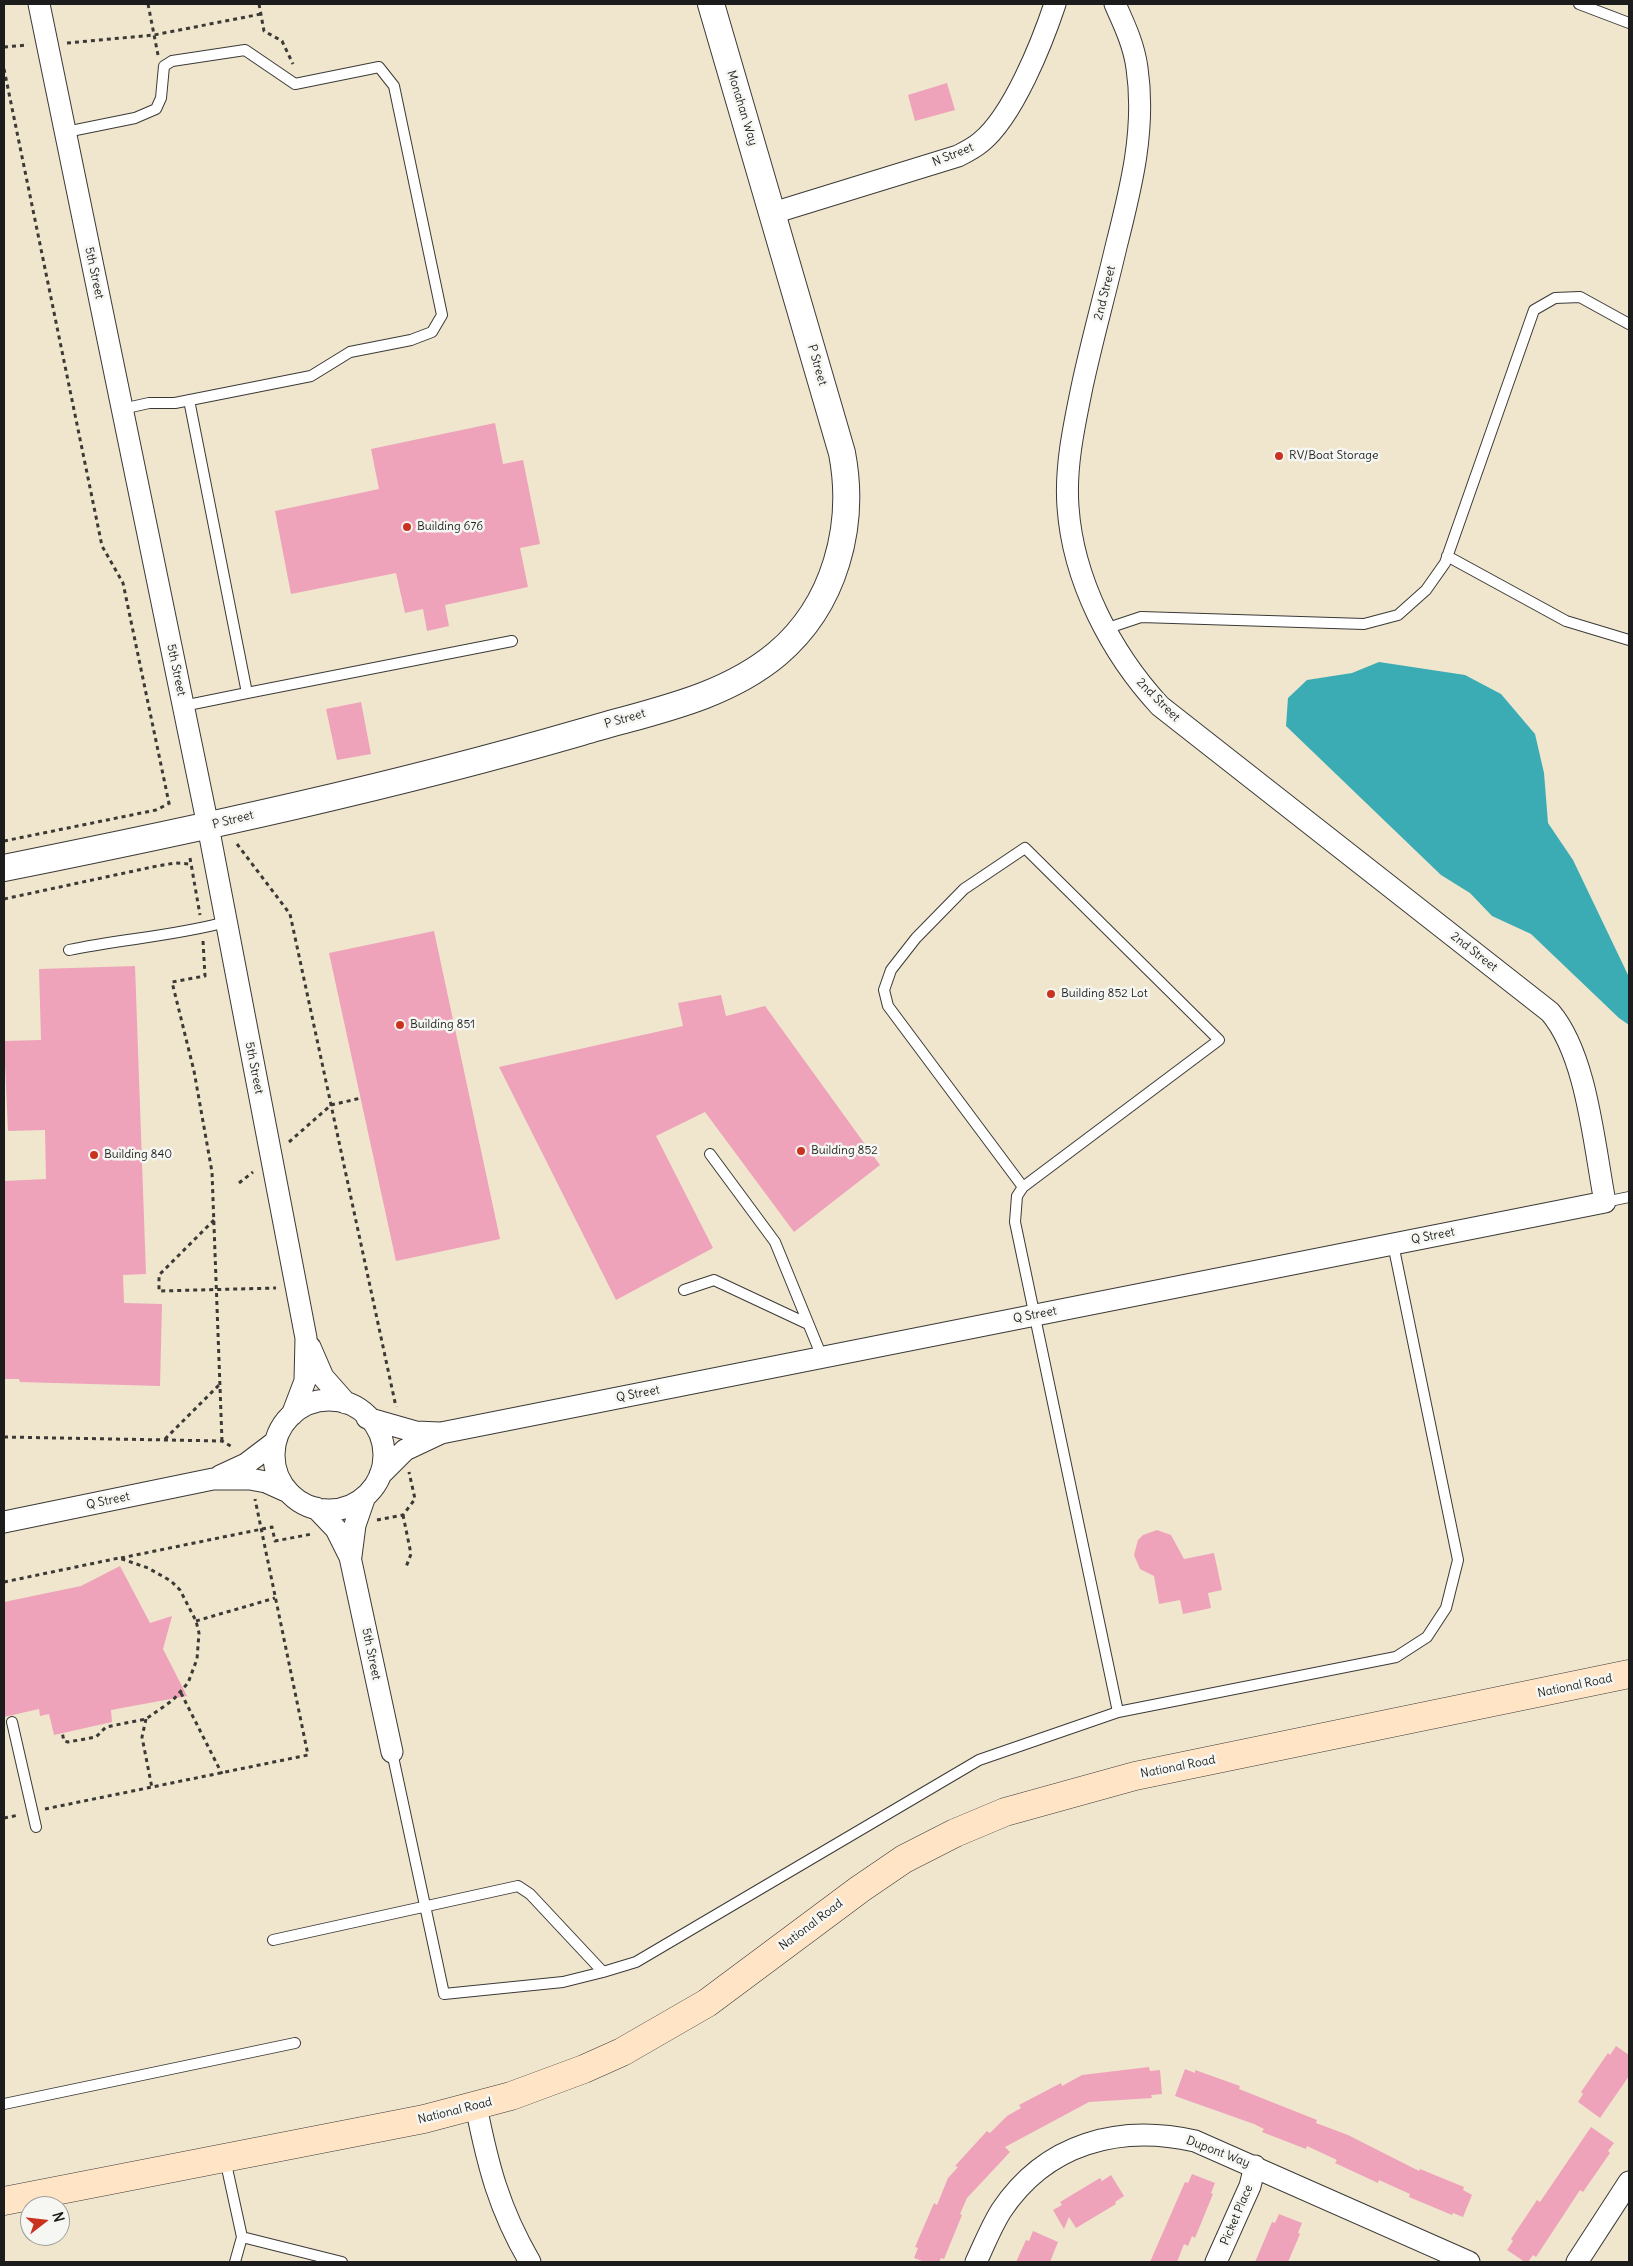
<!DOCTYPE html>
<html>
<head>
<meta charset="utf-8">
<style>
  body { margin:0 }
  #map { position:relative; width:1633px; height:2266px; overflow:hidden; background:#efe6cd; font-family:Delius,sans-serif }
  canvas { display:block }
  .frame { position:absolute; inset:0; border:5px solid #1c1c1c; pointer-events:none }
  .north { position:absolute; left:20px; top:2196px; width:50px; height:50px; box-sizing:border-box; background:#f6f6f2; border:1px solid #9f9f9c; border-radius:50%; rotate:74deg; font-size:14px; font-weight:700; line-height:20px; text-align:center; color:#1c1c1c }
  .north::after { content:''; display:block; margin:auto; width:18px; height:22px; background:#c8321e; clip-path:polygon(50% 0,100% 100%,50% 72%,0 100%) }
</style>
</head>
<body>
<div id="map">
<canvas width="1633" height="2266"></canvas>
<div class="frame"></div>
<div class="north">N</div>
</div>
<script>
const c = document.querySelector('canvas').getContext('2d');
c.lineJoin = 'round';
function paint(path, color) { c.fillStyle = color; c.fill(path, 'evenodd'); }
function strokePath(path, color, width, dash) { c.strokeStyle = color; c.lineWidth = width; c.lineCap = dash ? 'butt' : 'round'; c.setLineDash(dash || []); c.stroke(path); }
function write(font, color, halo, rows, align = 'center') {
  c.font = font + ' Delius,sans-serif'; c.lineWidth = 5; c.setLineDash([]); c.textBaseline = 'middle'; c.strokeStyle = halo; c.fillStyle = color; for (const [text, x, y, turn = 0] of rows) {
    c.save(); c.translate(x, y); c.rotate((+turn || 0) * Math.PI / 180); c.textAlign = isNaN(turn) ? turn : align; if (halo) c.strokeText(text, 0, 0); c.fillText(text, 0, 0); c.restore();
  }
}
paint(new Path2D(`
  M1379 662 1465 675 1501 694 1535 734 1544 773 1548 823 1573 860 1629 977V1025L1619 1018 1531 934 1492 916 1470 893 1441 875 1286 726 1288 698 1307 680 1352 673Z`), '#3bacb4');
paint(new Path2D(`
  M947 83 955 110 915 121 908 95Z
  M495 423 503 464 523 460 540 544 520 548 528 587 445 605 449 626 427 631 423 609 405 613 396 573 291 594 275 511 379 489 371 449Z
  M361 702 371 754 337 760 326 709Z
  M434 931 500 1239 396 1261 329 953Z
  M135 966 146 1274 123 1275 124 1303 162 1304 160 1386 20 1382 19 1379H4V1181L46 1179 45 1130 8 1131 4 1041 41 1040 39 969Z
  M721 995 726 1016 765 1006 880 1165 794 1232 705 1112 656 1136 713 1248 616 1300 499 1067 683 1026 678 1003Z
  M1157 1530 1171 1535 1184 1559 1214 1553 1222 1590 1208 1593 1211 1608 1183 1614 1180 1600 1159 1604 1154 1576 1140 1569 1134 1555 1138 1540 1143 1535Z
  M120 1566 150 1623 172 1616 163 1649 187 1696 111 1710 112 1722 54 1735 49 1714 40 1716 39 1709 4 1717V1602L81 1586Z
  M1616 2046 1629 2055V2076L1600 2118 1578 2102 1583 2094 1581 2092 1608 2053 1610 2055Z
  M1149 2067 1150 2071 1160 2070 1162 2094 1151 2095 1152 2098 1089 2102 1005 2147 1010 2152 967 2198 960 2214 962 2215 944 2259 941 2258 939 2262H925L914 2258 918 2248 915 2247 934 2203 937 2205 948 2178 958 2167 955 2166 987 2131 990 2133 1007 2116 1021 2108 1019 2105 1061 2083 1062 2086 1082 2075Z
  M1185 2069 1195 2073V2070L1240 2086 1239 2089 1317 2120 1316 2123 1348 2135 1419 2171 1420 2169 1464 2187 1463 2190 1472 2195 1463 2217 1453 2213 1452 2215 1409 2197 1410 2194 1379 2180 1378 2183 1335 2163 1337 2160 1307 2146 1306 2149 1262 2132 1264 2129 1254 2124 1175 2096Z
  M1591 2127 1614 2143 1608 2151 1610 2153 1583 2192 1580 2190 1536 2257 1533 2255 1528 2262H1525L1507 2250 1513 2241 1511 2239 1537 2200 1540 2202Z
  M1192 2174 1215 2183 1211 2193 1213 2194 1195 2238 1192 2236 1188 2246 1184 2244 1177 2262H1150L1185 2182 1188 2183Z
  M1111 2175 1124 2196 1115 2202 1116 2204 1076 2228 1069 2217 1064 2229 1053 2210 1062 2205 1060 2202 1100 2178 1102 2181Z
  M1279 2214 1302 2223 1298 2233 1300 2234 1288 2262H1255L1272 2222 1275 2223Z
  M1033 2231 1058 2242 1050 2262H1016L1026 2240 1029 2241Z`), '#eea3bb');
const service = new Path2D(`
  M1579 4 1629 23
  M66 132 135 118 156 109 161 98 164 66 172 61 245 50 295 84 379 67 394 86 442 315 432 332 411 340 350 352 311 376 175 403H149L122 409
  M189 400 247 693 512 641
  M1447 556 1566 621 1629 640
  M1105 629 1141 617 1364 624 1398 615 1426 590 1445 563 1534 310 1555 298 1580 297 1629 324
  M183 706 247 693
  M69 950C121 939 175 936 226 922
  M710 1154 775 1242 822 1357
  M1605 1202 1629 1197
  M684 1290 714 1280 808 1324
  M1118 1712 1396 1657 1427 1637 1446 1608 1458 1560 1393 1244
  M12 1722 36 1827
  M392 1752 444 1994 563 1982 603 1972
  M273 1940 518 1886 530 1894 603 1972 636 1962 979 1760 1118 1712 1015 1222 1017 1196 1023 1187 1219 1040 1025 848 964 889 916 938 891 970 884 990 888 1006 1023 1187
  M4 2104 295 2043
  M225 2159 242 2237 235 2262
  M242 2237 342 2262`);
const minor = new Path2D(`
  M39 4 208 826 306 1338 305 1381 292 1415
  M773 213 958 156C966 152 974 148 981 142 1013 116 1042 43 1055 4
  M310 1347 323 1377 346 1403
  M274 1455a55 55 0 1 1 110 0a55 55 0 1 1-110 0Z
  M367 1418 416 1432 439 1433
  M380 1475 405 1450 441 1433 1605 1202C1594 1145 1587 1055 1550 1012L1160 706C1111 653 1073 580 1068 507 1065 467 1074 426 1082 387 1092 340 1105 294 1116 247 1131 188 1146 129 1137 68 1134 45 1124 24 1115 4
  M220 1476 246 1464 275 1442
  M316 1508 336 1529 350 1557 392 1752
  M4 1522 213 1479H250L266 1482 286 1491
  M351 1556 355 1525 364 1499
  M476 2106C488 2166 499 2209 530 2262
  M976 2262C984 2245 991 2227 1001 2211 1046 2143 1119 2124 1195 2141L1469 2262
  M1216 2262 1250 2186 1255 2166
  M1577 2262 1629 2182`);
const tertiary = new Path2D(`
  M4 868C198 829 392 787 582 732 648 712 722 700 777 654 835 605 856 526 842 453L711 4`);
const secondary = new Path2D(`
  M4 2201 424 2119 511 2096 584 2069 622 2052 707 2003 860 1889 904 1859 955 1833 1005 1812 1135 1776 1629 1674`);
strokePath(service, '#3c3a37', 12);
strokePath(minor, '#3c3a37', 23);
strokePath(tertiary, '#3c3a37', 28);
strokePath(secondary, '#3c3a37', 29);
strokePath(new Path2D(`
  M148 4 158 55
  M259 4 264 31 282 41 293 64
  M67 43 154 35 261 14
  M4 47 28 45
  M4 69 102 546 123 583 170 808
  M4 841 156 810 168 804
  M237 844 290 914 396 1407
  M190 858 200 915
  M4 899 157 866 175 863 190 864
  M203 941 205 976 172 982 194 1071 212 1172 222 1441
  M289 1142 331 1105 361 1098
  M239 1183 253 1172
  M214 1220 159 1275V1291L276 1288
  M4 1437 222 1441 234 1448
  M165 1439 219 1385
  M403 1515 411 1554 406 1567
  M377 1520 403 1515 415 1499 409 1472
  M121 1558 272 1527 275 1541 312 1534
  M4 1582 119 1558 148 1568 171 1581 180 1590 196 1621 199 1633 197 1659 188 1683 173 1700 146 1719 106 1727 96 1737 68 1742 64 1741 62 1732
  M196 1621 275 1598
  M181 1693 222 1774
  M146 1719 142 1737 152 1788
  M45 1809 308 1755 255 1499
  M4 1818 19 1815`), '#3c3a37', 3, [4, 4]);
strokePath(service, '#fff', 10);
strokePath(minor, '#fff', 21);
strokePath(tertiary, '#fff', 26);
strokePath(secondary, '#ffe4c6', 28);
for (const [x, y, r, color] of [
  [1279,456,5,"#c8321e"],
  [407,527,5,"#c8321e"],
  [1051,994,5,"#c8321e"],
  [400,1025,5,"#c8321e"],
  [801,1151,5,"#c8321e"],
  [94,1155,5,"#c8321e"]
]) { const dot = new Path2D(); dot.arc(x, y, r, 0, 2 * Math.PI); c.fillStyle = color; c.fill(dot); strokePath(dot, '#f6f6f2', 2); }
write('12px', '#1c1c1c', '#f6f6f2', [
  ["Monahan Way",742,108,73],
  ["N Street",953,155,-22],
  ["5th Street",94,273,78],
  ["2nd Street",1105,293,-76],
  ["P Street",817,365,74],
  ["5th Street",176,670,78],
  ["2nd Street",1158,700,45],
  ["P Street",625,719,-16],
  ["P Street",233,820,-14],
  ["2nd Street",1474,952,38],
  ["5th Street",254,1068,79],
  ["Q Street",1433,1236,-11],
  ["Q Street",1035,1315,-11],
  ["Q Street",638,1394,-11],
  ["Q Street",108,1501,-12],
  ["5th Street",371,1654,78],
  ["National Road",1575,1686,-12],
  ["National Road",1178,1767,-11],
  ["National Road",811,1925,-37],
  ["National Road",455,2111,-14],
  ["Dupont Way",1218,2152,21],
  ["Picket Place",1237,2215,-67]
]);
write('12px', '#1c1c1c', '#f6f6f2', [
  ["RV/Boat Storage",1289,456],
  ["Building 676",417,527],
  ["Building 852 Lot",1061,994],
  ["Building 851",410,1025],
  ["Building 852",811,1151],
  ["Building 840",104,1155]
], 'left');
</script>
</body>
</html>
